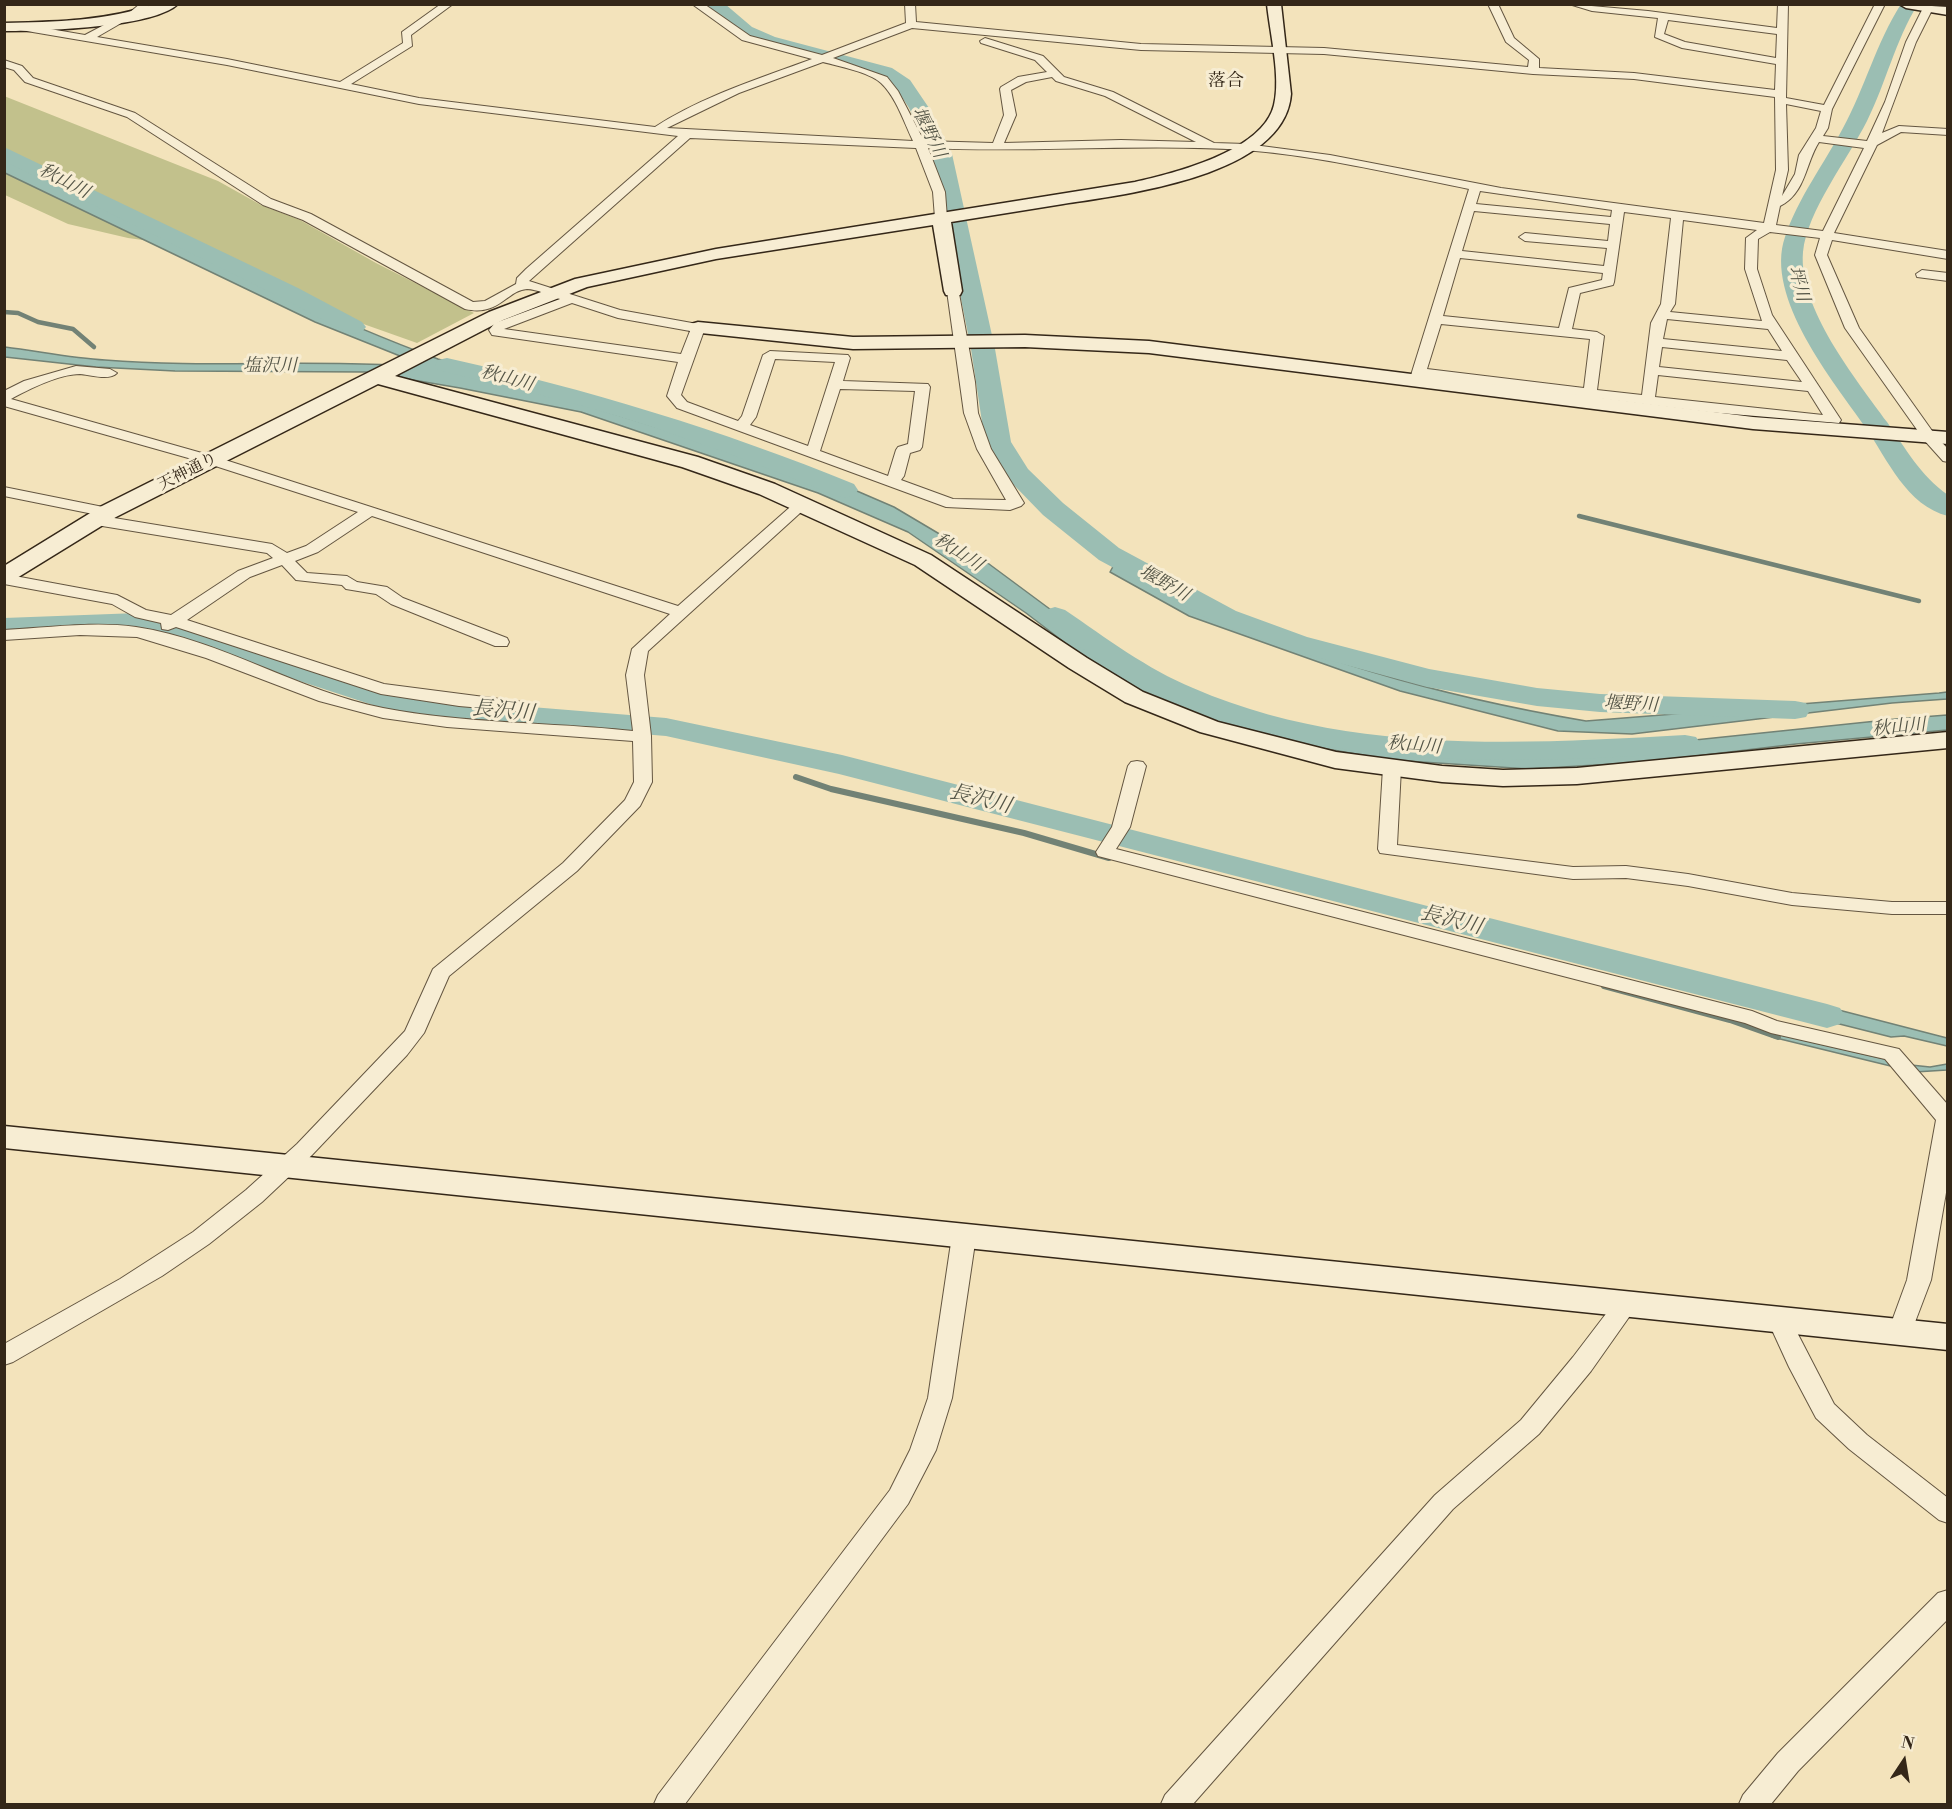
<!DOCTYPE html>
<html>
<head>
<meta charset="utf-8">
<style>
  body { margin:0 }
  #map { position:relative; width:1952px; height:1809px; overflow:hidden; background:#f3e3bb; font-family:"Libre Bodoni",serif }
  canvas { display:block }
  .frame { position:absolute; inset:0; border:6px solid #342718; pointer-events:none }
  .north { position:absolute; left:1874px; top:1731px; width:60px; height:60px; -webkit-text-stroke:4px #f7edd3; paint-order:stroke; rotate:12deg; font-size:16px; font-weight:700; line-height:24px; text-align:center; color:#342718 }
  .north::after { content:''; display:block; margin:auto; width:21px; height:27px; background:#342718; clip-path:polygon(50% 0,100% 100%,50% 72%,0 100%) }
</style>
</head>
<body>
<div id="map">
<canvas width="1952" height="1809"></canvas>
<div class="frame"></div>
<div class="north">N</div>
</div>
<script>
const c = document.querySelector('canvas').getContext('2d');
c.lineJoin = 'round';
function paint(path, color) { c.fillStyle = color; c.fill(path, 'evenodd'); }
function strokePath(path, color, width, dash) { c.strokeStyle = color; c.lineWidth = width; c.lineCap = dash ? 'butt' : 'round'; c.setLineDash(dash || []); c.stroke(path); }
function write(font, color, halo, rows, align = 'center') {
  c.font = font + ' "Libre Bodoni","Noto Serif JP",serif'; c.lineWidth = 6; c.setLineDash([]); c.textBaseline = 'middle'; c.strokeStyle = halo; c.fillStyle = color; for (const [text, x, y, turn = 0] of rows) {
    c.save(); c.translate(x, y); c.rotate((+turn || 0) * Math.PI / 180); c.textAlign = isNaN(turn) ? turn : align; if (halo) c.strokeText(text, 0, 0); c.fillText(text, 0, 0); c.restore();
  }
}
paint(new Path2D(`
  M4 96 218 181 261 205 300 220 376 263 474 313 417 343 338 315 209 249 128 238 68 224 5 195Z`), '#c2c18c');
const water = new Path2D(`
  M4 158C147 227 289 304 438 359L843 485 894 507 985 561 1147 681 1223 716 1297 734 1392 750 1541 756 1896 719 1947 715V730L1796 744 1646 762 1529 769 1391 760 1292 743 1218 726 1141 691 1094 665 1026 613 908 532 818 493 581 412 460 388 366 372 175 371 96 367 5 357V347C38 351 71 358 105 360 199 368 294 360 389 365L400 356 315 322 5 173Z
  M1116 561C1139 575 1163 589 1187 601 1312 661 1450 698 1586 721L1939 693 1947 692V699L1892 703 1632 734 1558 731 1400 691 1189 616 1110 572Z
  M1782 1002 1823 1010 1831 1008 1947 1038V1046L1904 1036 1891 1037 1780 1009Z
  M1773 1033 1911 1065 1930 1067 1947 1064V1070L1915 1072 1772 1037Z`);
paint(water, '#9bbeb3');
strokePath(water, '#728275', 1.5);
strokePath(new Path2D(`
  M4 312 18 313 38 322 73 329 94 347
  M1579 516 1919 601`), '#728275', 4.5);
strokePath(new Path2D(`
  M796 777 831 789 1024 833 1109 858
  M1604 986 1730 1020 1778 1037`), '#728275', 6);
paint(new Path2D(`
  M706 4H725L752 27 775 37 892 68 910 80 929 108 952 154 995 349 1011 442 1028 469 1063 503 1119 548 1236 611 1307 637 1429 669 1537 688 1600 694 1795 701 1806 703 1810 710 1806 717 1795 719 1600 712 1537 706 1427 687 1287 649 1216 623 1099 560 1043 515 1009 480 985 442 971 349 932 154 909 108 896 88 878 76 763 45 740 35Z
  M1901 4H1918C1895 41 1886 83 1867 121 1848 159 1807 211 1803 252 1798 308 1856 379 1887 422 1906 449 1920 475 1948 495V516C1907 506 1887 459 1866 428 1833 381 1764 297 1785 237 1798 198 1824 164 1843 128 1865 88 1876 43 1901 4Z
  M4 147 298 288 362 322 366 327 362 332 354 334 346 332 282 298 4 161Z
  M447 358C587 389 722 430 854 484L858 490 854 496 845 498 836 496C755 462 673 432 590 408 540 394 489 383 438 370L435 365 438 360Z
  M1055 607 1065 610C1106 638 1147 669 1193 688 1347 755 1521 744 1685 735L1696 737 1701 744 1696 751 1685 753C1512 764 1334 771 1171 702 1126 682 1085 650 1045 622L1040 616 1045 610Z
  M138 613 190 626 392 692 458 701 666 718 842 755 1439 909 1462 911 1827 1004 1840 1008 1845 1016 1840 1024 1827 1028 839 774 666 736 458 719 388 710 171 639 138 631 4 636V618Z`), '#9bbeb3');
const street = new Path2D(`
  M140 4H152L133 20H125V16Z
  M441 4H453L411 35 412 46 351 84 419 98 655 127C703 96 758 79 812 59L742 40 692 4H704L750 36 822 55 906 23 905 4H915L916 22 1141 44 1324 48 1528 67 1529 60 1506 42 1488 4H1498L1514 38 1539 59V68L1634 73 1775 90 1776 64 1682 48 1655 37 1658 18 1592 11 1569 4 1648 11 1777 28 1778 4H1788L1786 98 1824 105 1875 4H1885L1832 109 1828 128 1823 136 1867 141 1885 102 1906 42 1924 6H1932L1933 8 1916 42 1882 133 1899 126 1948 129V135L1901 132 1877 145 1834 233 1948 251V259L1832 240 1827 255 1859 328 1935 435 1948 449V462L1943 461 1925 441 1845 328 1815 255 1820 238 1770 232 1758 239 1757 269 1772 315 1841 420 1839 423 1708 412 1596 398 1594 404H1584L1583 397 1425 377 1422 383 1417 384 1410 380 1412 372 1469 189C1395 174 1320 156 1245 150 1139 143 1033 153 928 148L945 192 947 218 941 222 935 218 933 192 916 148 690 138 529 281 620 310 703 325 705 328 681 395 687 402 738 421 742 416 763 355 770 351 848 355 850 358 843 381 928 384 930 387 922 447 920 450 910 453 904 476 901 480 953 499 1006 500 977 449 964 413 947 291 948 288H958L975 382 978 413 991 449 1024 503 1021 506 1010 510 946 507 677 408 667 396 678 362 492 335 489 330 495 323 560 299C550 296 537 289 527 289 507 290 499 317 465 309L303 220 263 205 127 117 25 82 14 70 4 67V60L22 66 33 78 135 113 271 199 311 214 473 302 485 301 516 284 517 278 526 269 678 136 419 104 227 65 15 29 10 26 15 23 85 35 119 17 123 18V22L97 37 227 59 340 82 403 43 402 32ZM1668 20 1777 34 1776 58 1685 42 1664 34ZM912 28 1141 50 1324 54 1533 74 1634 79 1775 97 1776 170 1764 223 1501 188 1330 155 1246 144 1214 143 1113 92 1064 77 1043 56 985 38 980 41 981 43 1035 60 1047 72 1018 77 1001 87 1000 89 1004 115 993 143 924 141 898 91 887 77 833 58ZM823 62C838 66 869 72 881 83 896 97 904 122 913 141L667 128 739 93ZM1052 77 1056 81 1105 96 1196 142 1121 140 1004 143 1016 115 1011 90 1026 82ZM1786 104 1821 111 1816 128 1799 155 1795 174 1782 196 1788 170ZM1819 142 1864 148 1823 231 1776 225 1780 206C1806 193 1805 164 1819 142ZM1480 191 1612 210 1611 217 1476 204ZM1474 211 1610 224 1608 241 1525 233 1519 237 1525 241 1607 248 1604 266 1462 251ZM1624 212 1671 218 1661 304 1651 323 1642 395 1597 390 1604 336 1597 332 1572 329 1580 293 1613 285 1614 282ZM1683 220 1757 230 1746 238 1745 269 1762 321 1670 312 1675 304ZM1460 258 1603 273 1602 280 1569 288 1559 328 1443 316ZM572 303 618 318 690 331 681 354 504 329ZM1667 319 1768 329 1782 351 1663 339ZM1441 324 1590 339 1584 388 1427 369ZM1662 347 1787 360 1802 382 1659 367ZM775 359 835 362 808 446 750 425 756 417ZM1658 375 1808 391 1823 415 1655 397ZM840 389 915 391 908 444 898 447 896 450 888 476 820 451Z
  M1922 270 1948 273V281L1917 277 1916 274Z
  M76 366 110 369 117 373C109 381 91 375 80 374 60 374 29 389 11 399L216 457 678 606 797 501 802 499 810 504 648 651 644 675 651 736 652 782 640 806 577 871 449 976 424 1033 407 1055 312 1155 262 1202 209 1244 162 1276 13 1362 4 1365V1344L120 1279 193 1232 246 1190 297 1144 405 1031 433 969 563 863 625 800 634 782 633 741 447 727 383 718 319 701 206 658 137 637 80 635 4 640V630C48 628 93 621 136 627 222 640 298 691 383 708 465 724 550 722 633 731L626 675 632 649 670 614 372 516 318 552 295 561 307 573 347 576 357 582 387 587 403 598 507 638 509 642 507 646H495L391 604 376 594 346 589 342 585 296 580 282 565 250 577 187 620 384 684 523 702 526 706 523 710 517 711 459 706 381 694 176 627 168 630 162 629 161 623 135 617 112 604 4 584V574L117 595 146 610 171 615 238 571 273 558 267 553 96 525 88 520 91 517 96 515 272 544 287 553 306 546 358 512 206 463 4 406V391L24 381Z
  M4 487 113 509 116 512 108 517 4 496Z
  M1137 761 1143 762 1146 766 1130 827 1116 849 1752 1011 1777 1021 1899 1049 1948 1105V1181L1931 1280 1909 1338 1900 1341 1891 1338 1888 1332 1907 1280 1936 1120 1885 1059 1771 1033 1745 1023 1098 856 1096 852 1112 827 1128 766 1131 762Z
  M1392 763 1398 764 1401 768 1397 845 1573 867 1626 866 1688 874 1792 893 1892 902H1948V914H1892L1792 905 1688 886 1626 878 1573 879 1380 853 1378 849 1383 768 1386 764Z
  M964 1228 972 1230 976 1236 952 1398 936 1450 908 1504 685 1804H654L658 1795 890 1490 910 1450 928 1398 952 1236 956 1230Z
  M1626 1295 1634 1298 1638 1304 1634 1310 1591 1371 1539 1434 1453 1509 1193 1804H1161L1165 1795 1435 1495 1521 1420 1573 1357 1618 1298Z
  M1779 1310 1787 1313 1834 1404 1867 1435 1948 1498V1523L1939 1520 1849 1449 1816 1418 1789 1367 1767 1319 1771 1313Z
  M1948 1590V1619L1798 1771 1771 1804H1739L1743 1795 1778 1753 1938 1593Z`);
const secondary = new Path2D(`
  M155 4H178C153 28 40 31 4 31V23C55 22 107 21 155 4Z
  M1267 4H1281L1291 94C1285 176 1126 194 1063 204 1026 210 988 216 951 222L962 291 960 295H946L944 291 933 225 716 259 587 287 503 320 395 376 698 457 775 484 931 555 1087 658 1143 692 1218 722 1336 752 1442 766 1503 770 1577 768 1948 732V748L1577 784 1503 786 1442 782 1335 768 1200 732 1125 702 1069 668 915 565 759 494 682 467 378 384 116 517 12 581 4 583V566L100 507 489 312 575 279 716 249 1135 182C1175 173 1263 151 1274 105 1281 77 1270 34 1267 4Z
  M1899 4 1948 7V15L1906 8Z
  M698 322 853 337 1025 335 1149 341 1753 417 1948 432V444L1753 429 1149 353 1025 347 853 349 691 332 688 328 691 324Z
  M4 1126 1948 1324V1350L4 1148Z`);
strokePath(street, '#645641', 2);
strokePath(secondary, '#342718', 3);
paint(street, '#f7edd3');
paint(secondary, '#f7edd3');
write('16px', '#342718', '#f7edd3', [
  ["天神通り",188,472,-27]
]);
write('18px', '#342718', '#f7edd3', [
  ["落合",1226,82]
]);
write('italic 18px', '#535446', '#f7edd3', [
  ["堰野川",928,133,64],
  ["秋山川",64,182,27],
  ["坪川",1798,284,75],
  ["塩沢川",270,367],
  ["秋山川",507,379,15],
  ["秋山川",958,553,33],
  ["堰野川",1164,584,29],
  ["堰野川",1631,705,3],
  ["秋山川",1899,728,-5],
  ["秋山川",1414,746,5]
]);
write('italic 21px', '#535446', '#f7edd3', [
  ["長沢川",503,712,5],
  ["長沢川",980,800,14],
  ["長沢川",1451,921,14]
]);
</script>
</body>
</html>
